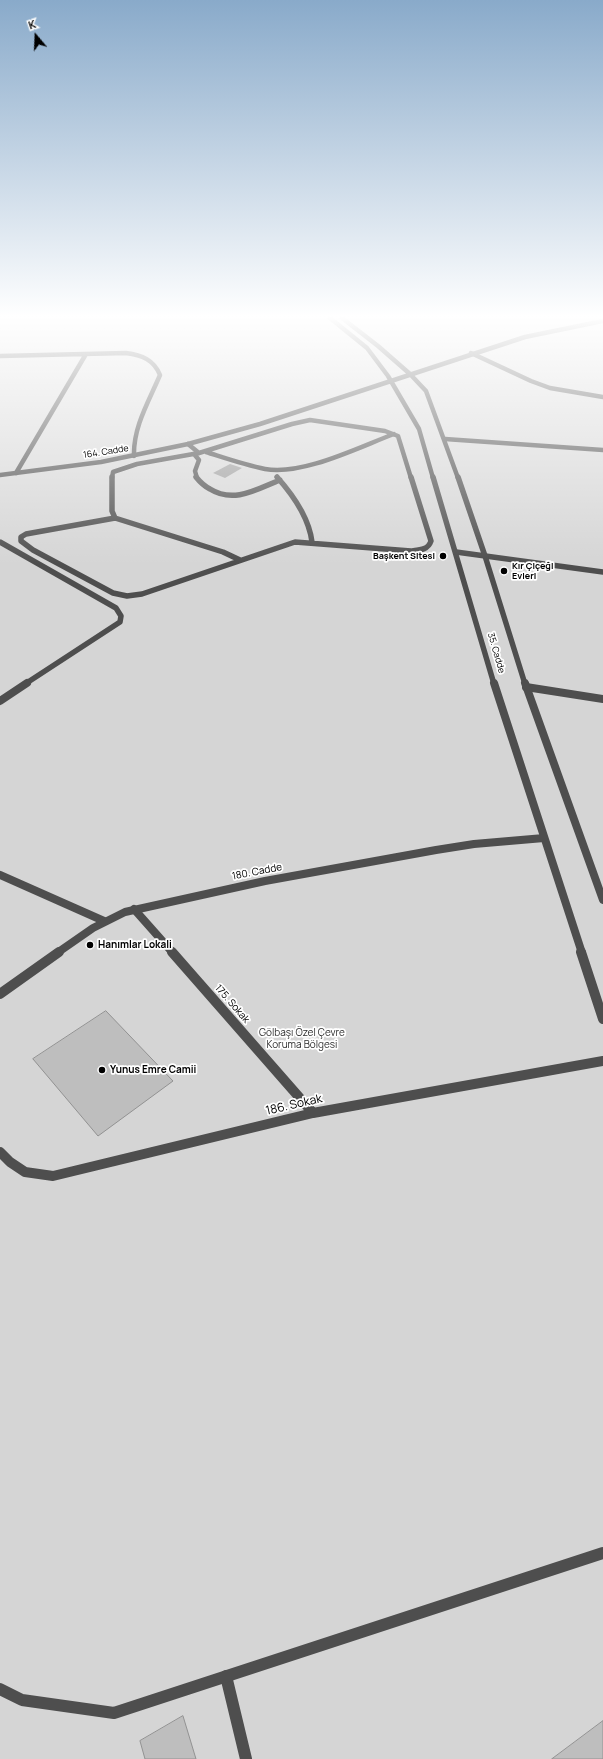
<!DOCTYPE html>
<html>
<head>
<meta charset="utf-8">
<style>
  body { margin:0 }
  #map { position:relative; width:603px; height:1759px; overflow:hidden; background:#fff; font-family:Manrope,sans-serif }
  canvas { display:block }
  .north { position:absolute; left:16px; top:16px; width:40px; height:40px; -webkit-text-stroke:3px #fff; paint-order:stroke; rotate:341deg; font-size:11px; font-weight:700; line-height:16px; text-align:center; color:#000 }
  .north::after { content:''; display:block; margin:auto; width:14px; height:18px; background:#000; clip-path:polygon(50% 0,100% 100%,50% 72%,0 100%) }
</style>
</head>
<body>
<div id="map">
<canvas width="603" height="1759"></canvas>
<div class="north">K</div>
</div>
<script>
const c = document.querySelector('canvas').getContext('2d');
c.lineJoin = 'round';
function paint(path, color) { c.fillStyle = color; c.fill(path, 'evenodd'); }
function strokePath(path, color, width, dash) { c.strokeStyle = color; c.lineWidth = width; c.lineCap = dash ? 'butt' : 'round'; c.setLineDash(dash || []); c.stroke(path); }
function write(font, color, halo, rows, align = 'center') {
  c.font = font + ' Manrope,sans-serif'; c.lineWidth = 3.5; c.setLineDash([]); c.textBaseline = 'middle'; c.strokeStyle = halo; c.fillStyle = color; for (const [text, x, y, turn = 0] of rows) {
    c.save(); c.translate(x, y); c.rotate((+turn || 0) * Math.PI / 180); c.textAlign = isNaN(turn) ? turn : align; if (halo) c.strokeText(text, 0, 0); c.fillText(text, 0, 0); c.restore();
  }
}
paint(new Path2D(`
  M0 318H603V1759H0Z`), '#d5d5d5');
paint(new Path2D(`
  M230 464 242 468 225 478 213 473Z`), '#9c9c9c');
const building = new Path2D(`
  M106 1011 173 1081 98 1136 33 1059Z
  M183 1716 196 1759H145L140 1741Z
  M603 1721V1759H552Z`);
paint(building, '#bebebe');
strokePath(building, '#929292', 1);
strokePath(new Path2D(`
  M188 444 199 453
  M206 452C225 458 245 465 265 469 302 476 359 447 394 434
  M194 454 199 460 195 471 197 478
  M112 478 113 472 137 464 199 453 292 424 310 420 385 431 398 436 411 478`), '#4e4e4e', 4.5);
strokePath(new Path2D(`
  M112 477V511L115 518
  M196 477C200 482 204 486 210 489 234 504 257 489 280 480
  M277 477C293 495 309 517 312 542
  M115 518 223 552 240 560
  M115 518 26 534 21 537V541L33 550 113 593 127 596 142 594 295 542 411 551C420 550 428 550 431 541L411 477`), '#4e4e4e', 5.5);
strokePath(new Path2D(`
  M226 1676 246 1759`), '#4e4e4e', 12);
strokePath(new Path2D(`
  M471 353 531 381 550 388 603 397
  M0 356 126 353C142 355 154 360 160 375 149 401 133 427 134 456
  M445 439 603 450
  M16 473 86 354`), '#4e4e4e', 4.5);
strokePath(new Path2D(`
  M0 542 116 608 121 616 120 622 25 684
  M456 552 603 572`), '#4e4e4e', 5.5);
strokePath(new Path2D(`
  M526 687 603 699
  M0 701 27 683
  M0 875 104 921
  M134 909 173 953`), '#4e4e4e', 8);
strokePath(new Path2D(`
  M172 952 313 1113
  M0 1152 10 1162 25 1172 53 1176 313 1113 603 1061`), '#4e4e4e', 10);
strokePath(new Path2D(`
  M0 1689 22 1700 114 1713 603 1553`), '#4e4e4e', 12);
strokePath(new Path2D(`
  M330 318 367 348 388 376 419 429 433 478
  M342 318 378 346 410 374 426 391 458 478
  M0 475 101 462 188 444 260 424 525 337 603 321`), '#4e4e4e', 4.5);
strokePath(new Path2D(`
  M433 477 494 684
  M458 477 485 556 525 684`), '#4e4e4e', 5.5);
strokePath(new Path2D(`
  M494 683 582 953
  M525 683 603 900
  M57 953 93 928 125 912 265 881 436 850 474 844 544 838`), '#4e4e4e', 8);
strokePath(new Path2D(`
  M581 952 603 1019
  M0 994 59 952`), '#4e4e4e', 10);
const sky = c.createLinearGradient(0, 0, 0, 565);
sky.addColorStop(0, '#89aaca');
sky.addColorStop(0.56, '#fff');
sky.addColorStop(1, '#ffffff00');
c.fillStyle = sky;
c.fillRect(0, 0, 603, 565);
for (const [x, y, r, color] of [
  [443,556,4,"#000"],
  [504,571,4,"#000"],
  [90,945,4,"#000"],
  [102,1070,4,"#000"]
]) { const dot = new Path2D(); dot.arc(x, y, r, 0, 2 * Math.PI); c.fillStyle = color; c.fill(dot); strokePath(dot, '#fff', 1.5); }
write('9px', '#000', '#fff', [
  ["164. Cadde",106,452,-9],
  ["35. Cadde",496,653,74]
]);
write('bold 9px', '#000', '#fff', [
  ["Başkent Sitesi",435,556],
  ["Kır Çiçeği",512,566,"left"],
  ["Evleri",512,576,"left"]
], 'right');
write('10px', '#000', '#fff', [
  ["180. Cadde",257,872,-11],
  ["175. Sokak",232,1004,49]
]);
write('bold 10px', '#000', '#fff', [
  ["Hanımlar Lokali",98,945],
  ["Yunus Emre Camii",110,1070]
], 'left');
write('10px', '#2c2c2c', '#fff', [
  ["Gölbaşı Özel Çevre",302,1033],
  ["Koruma Bölgesi",302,1045]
]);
write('12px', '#000', '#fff', [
  ["186. Sokak",294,1105,-13]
]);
</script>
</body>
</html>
